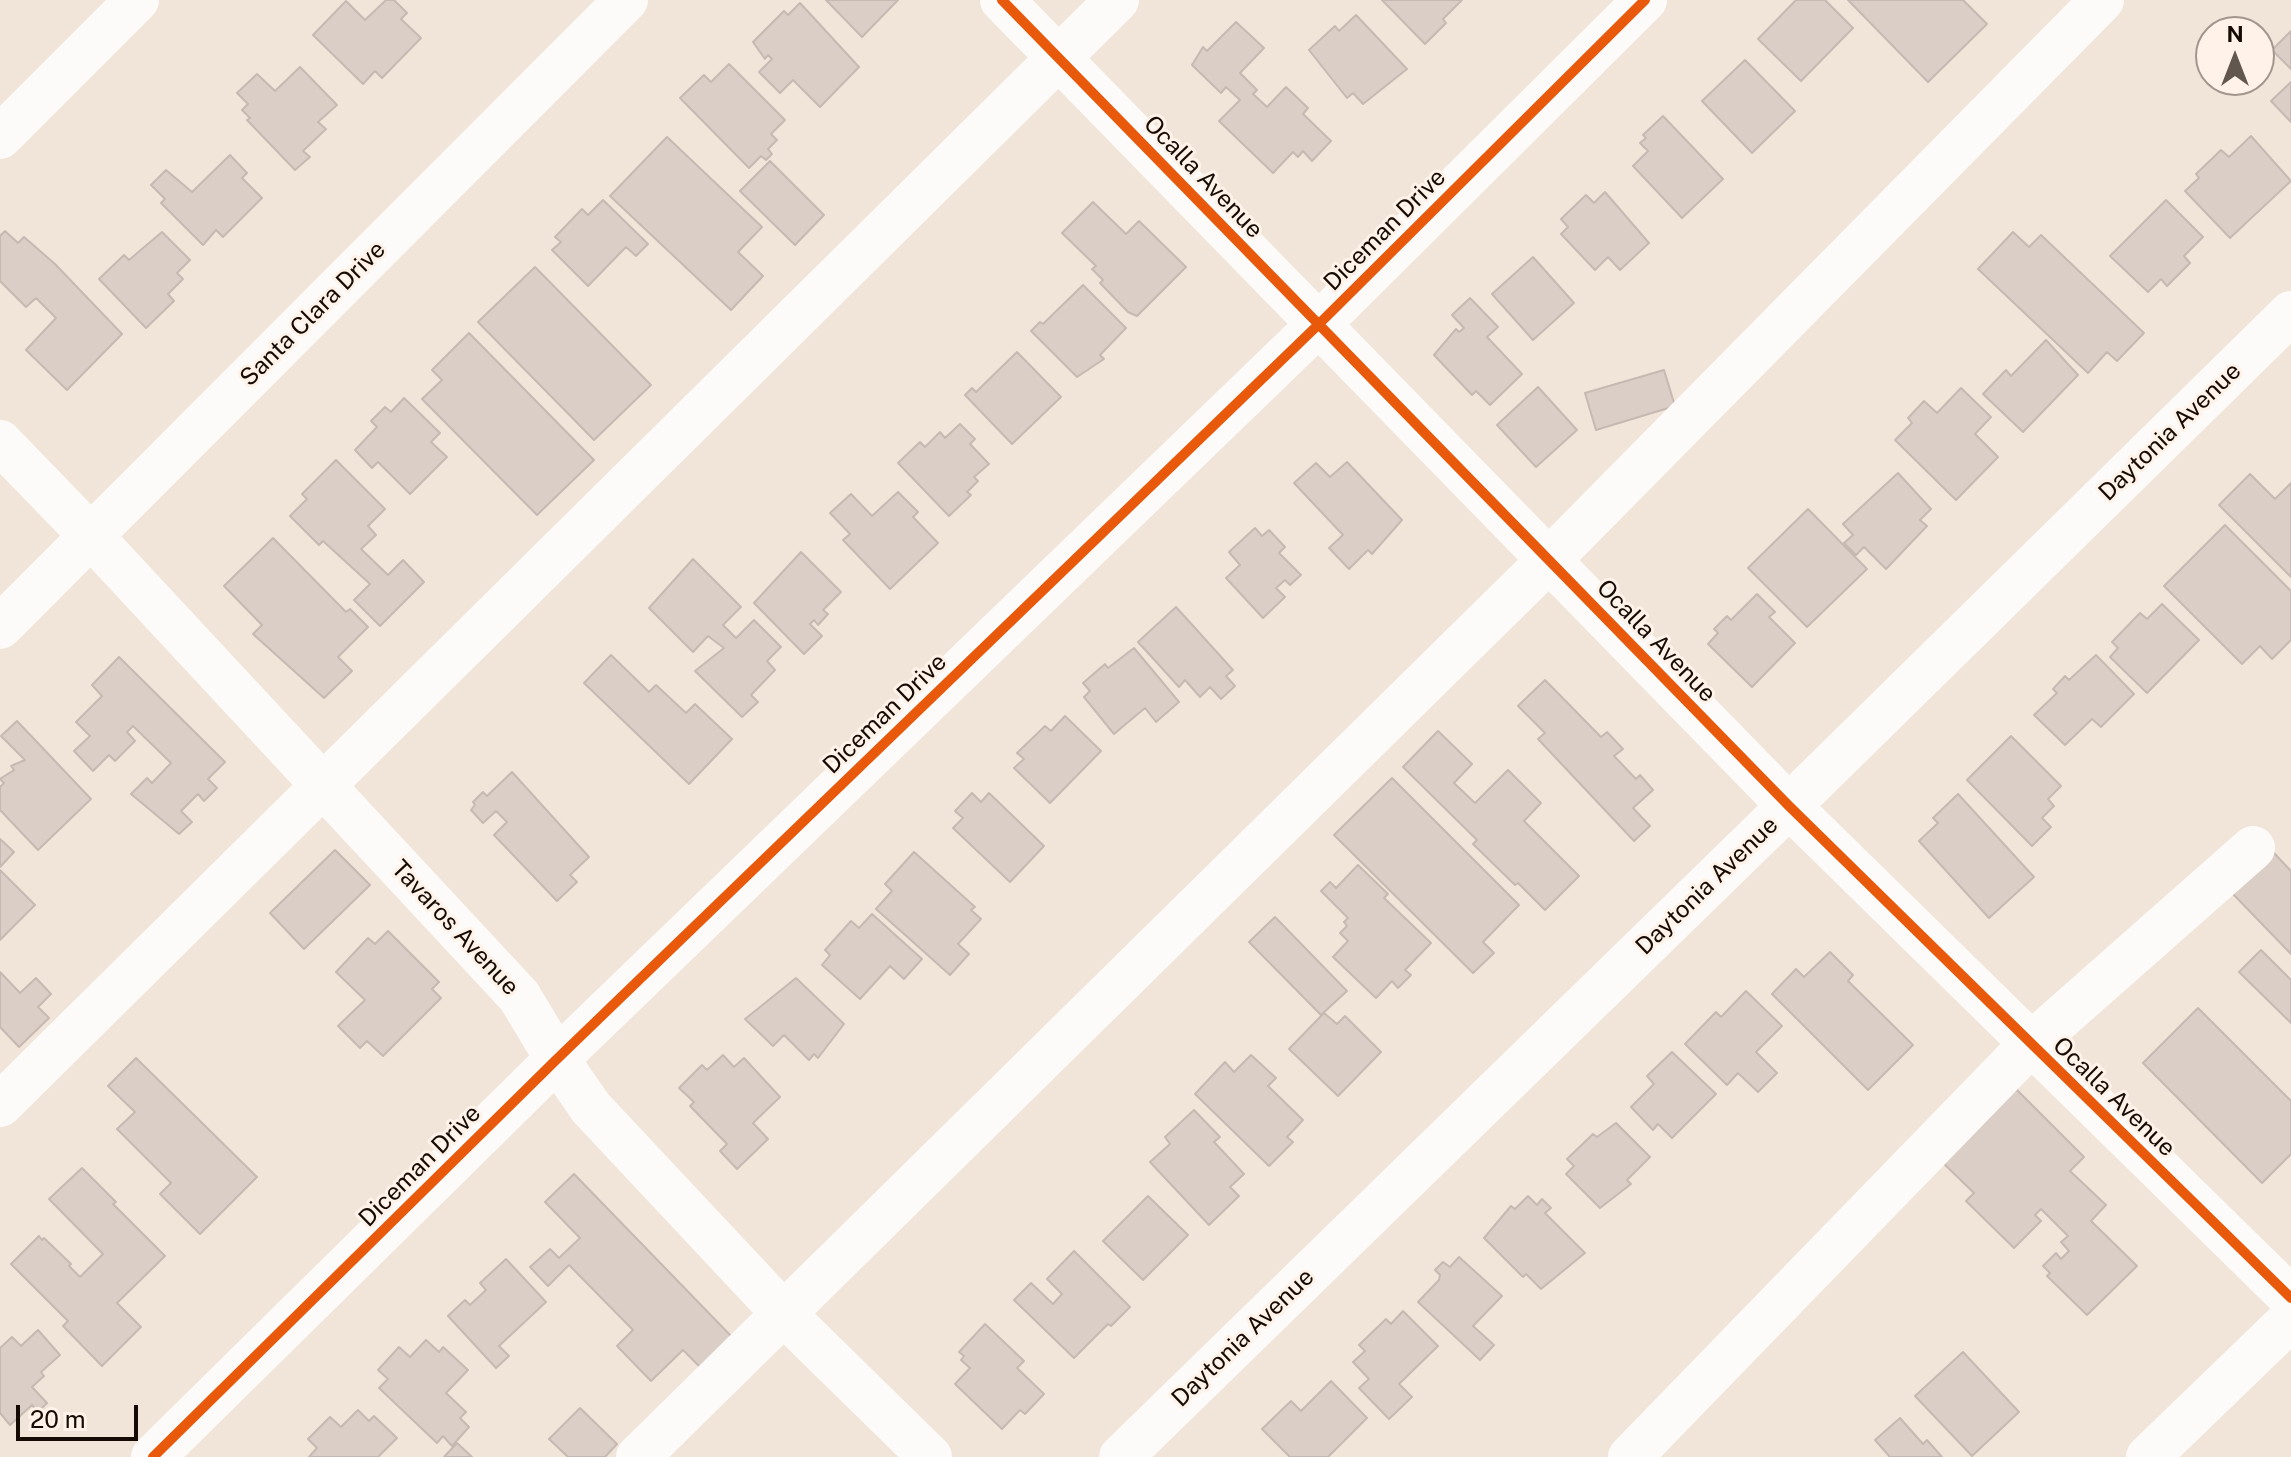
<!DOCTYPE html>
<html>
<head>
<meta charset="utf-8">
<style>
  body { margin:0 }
  #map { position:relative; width:2291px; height:1457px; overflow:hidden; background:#f1e5d9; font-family:"Public Sans",sans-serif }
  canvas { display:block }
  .north { position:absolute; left:2195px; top:16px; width:80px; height:80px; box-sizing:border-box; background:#fff3e9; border:2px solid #a1968d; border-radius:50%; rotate:0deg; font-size:22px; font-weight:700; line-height:32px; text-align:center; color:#150b04 }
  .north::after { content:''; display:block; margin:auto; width:28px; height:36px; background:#62574f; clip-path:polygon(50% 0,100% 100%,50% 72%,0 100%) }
  .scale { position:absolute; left:16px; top:1405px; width:122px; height:36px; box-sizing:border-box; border:4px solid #150b04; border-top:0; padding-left:10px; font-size:24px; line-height:28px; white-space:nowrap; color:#150b04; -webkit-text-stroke:6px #fff3e9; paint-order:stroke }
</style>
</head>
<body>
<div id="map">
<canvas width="2291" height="1457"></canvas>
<div class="north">N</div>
<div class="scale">20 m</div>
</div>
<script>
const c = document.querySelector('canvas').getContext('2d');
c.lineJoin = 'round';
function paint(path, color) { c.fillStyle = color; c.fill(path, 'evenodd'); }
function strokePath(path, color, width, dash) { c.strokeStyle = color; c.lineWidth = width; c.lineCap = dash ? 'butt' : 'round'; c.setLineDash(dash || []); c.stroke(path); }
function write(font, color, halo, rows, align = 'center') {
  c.font = font + ' "Public Sans",sans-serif'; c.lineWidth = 6; c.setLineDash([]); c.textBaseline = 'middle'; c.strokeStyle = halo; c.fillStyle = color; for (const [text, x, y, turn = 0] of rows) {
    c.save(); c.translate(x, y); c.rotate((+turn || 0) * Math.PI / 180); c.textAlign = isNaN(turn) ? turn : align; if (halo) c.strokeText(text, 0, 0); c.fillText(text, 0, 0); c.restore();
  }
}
const building = new Path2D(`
  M386 0H394L407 13 401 19 421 38 382 78 375 71 363 84 313 35 346 1 365 20Z
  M826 0H898L862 37Z
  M1382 0H1462L1443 19 1446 23 1425 44Z
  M1796 0H1825L1853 28 1801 81 1758 39Z
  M1848 0H1963L1987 24 1928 82Z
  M800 3 859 67 820 107 793 80 780 93 759 72 772 59 768 55 765 59 753 42 784 11 788 15Z
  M1356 15 1407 69 1363 104 1353 93 1347 98 1309 50 1335 26 1339 31Z
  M1236 22 1264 48 1240 73 1257 90 1253 94 1267 107 1286 87 1308 108 1303 114 1331 141 1312 161 1303 151 1298 157 1293 152 1273 173 1219 121 1240 100 1226 87 1221 93 1192 65 1203 47 1207 51Z
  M2291 31V69L2272 50Z
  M1745 60 1795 111 1752 153 1702 101Z
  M729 64 785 120 771 134 777 140 768 149 772 154 766 160 761 156 749 168 680 98 704 75 711 82Z
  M300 67 337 105 318 122 326 129 303 151 310 157 295 170 247 120 250 118 242 110 248 104 237 93 257 74 275 91Z
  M2291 82V122L2271 101Z
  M1663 116 1723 179 1682 218 1633 166 1648 151 1640 143 1646 138 1643 135Z
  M2251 136 2291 181 2230 238 2185 191 2199 178 2196 174 2221 150 2229 157Z
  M667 137 762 227 738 252 763 276 731 310 610 196Z
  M230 155 247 173 242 178 262 198 223 237 216 230 203 245 161 203 165 199 151 185 166 170 192 192Z
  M770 161 824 215 795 245 740 191Z
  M1605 192 1649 243 1620 270 1608 257 1595 270 1561 234 1568 227 1561 219 1586 195 1594 203Z
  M603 200 648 244 636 256 626 247 588 286 552 250 561 242 555 237 582 209 588 215Z
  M2166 200 2203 237 2184 256 2190 263 2167 286 2161 279 2148 292 2110 256Z
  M1093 202 1126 234 1139 221 1186 267 1137 316 1128 312 1100 283 1103 280 1092 269 1096 266 1062 233Z
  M5 231 18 243 24 237 55 264 122 334 67 390 26 350 56 318 36 298 26 307 0 281V236Z
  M162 232 190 260 177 273 183 279 168 294 174 301 146 328 99 279 124 255 129 260Z
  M2013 232 2029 247 2041 235 2144 333 2117 361 2107 352 2088 373 1978 269Z
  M1533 257 1574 303 1533 340 1492 294Z
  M535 267 651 385 594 440 478 322Z
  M1083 285 1126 328 1100 355 1104 359 1077 377 1031 331 1040 322 1043 324Z
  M1470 298 1498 327 1487 337 1522 374 1490 405 1476 391 1472 395 1434 355 1456 329 1459 332 1464 328 1452 315Z
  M469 333 594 460 537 515 422 399 442 380 432 370Z
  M2046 340 2078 375 2023 432 1983 394 2006 370 2011 376Z
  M1017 352 1061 397 1012 444 965 395 972 388 976 392Z
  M1664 370 1675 406 1596 430 1585 393Z
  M1538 387 1577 430 1536 467 1497 425Z
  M1961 388 1991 417 1975 434 1998 457 1956 500 1895 440 1912 423 1908 418 1924 401 1937 413Z
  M404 398 440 433 431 442 447 457 410 494 378 462 372 468 355 450 377 427 371 421 385 407 391 412Z
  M960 424 975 439 970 444 989 464 974 477 978 481 967 492 971 495 949 516 898 463 920 442 925 447 940 432 945 438Z
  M336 460 385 509 368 526 376 535 361 549 388 575 403 560 424 582 380 626 354 600 370 584 323 541 319 545 290 516 307 499 302 494Z
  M1347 462 1402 520 1372 554 1368 550 1349 569 1329 548 1343 535 1294 483 1316 463 1330 477Z
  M1898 473 1931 509 1920 520 1927 526 1886 569 1864 547 1856 555 1844 543 1853 535 1843 524Z
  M2250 474 2275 499 2291 483V577L2219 505Z
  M898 492 918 512 913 517 938 543 890 589 843 540 850 534 830 513 851 494 872 516Z
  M1808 509 1867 569 1807 627 1748 568Z
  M2225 525 2291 591V640L2272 659 2260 646 2242 664 2164 586Z
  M1255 528 1262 536 1269 530 1285 547 1279 553 1301 575 1290 585 1285 580 1276 588 1285 597 1263 618 1226 578 1240 565 1229 552Z
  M273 538 346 612 350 609 368 627 338 657 352 671 324 698 253 634 262 625 224 586Z
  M801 552 841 592 823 610 828 614 818 625 814 620 810 624 822 636 804 654 754 603Z
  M693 559 741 607 723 625 736 638 754 620 781 647 767 661 775 670 751 695 758 702 742 717 695 671 724 648 708 636 693 652 649 608Z
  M1757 594 1775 612 1769 617 1795 643 1752 687 1708 644 1718 633 1714 629 1727 616 1731 620Z
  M2162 604 2199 640 2147 693 2110 657 2118 648 2112 642 2140 613 2147 619Z
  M1176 607 1233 670 1226 676 1235 686 1221 699 1210 687 1200 697 1185 680 1179 687 1138 642Z
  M1134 648 1179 702 1156 722 1145 708 1114 734 1084 697 1090 691 1083 683 1105 664 1108 668Z
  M611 655 649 692 656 685 686 713 695 704 732 739 689 784 584 683Z
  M2096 655 2134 694 2101 727 2092 719 2065 745 2034 715 2057 693 2053 689 2065 676 2069 680Z
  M119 657 225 762 208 779 217 788 204 801 198 794 181 811 192 822 179 834 131 794 147 778 152 783 171 763 133 726 127 732 135 741 115 761 109 755 93 771 74 751 90 736 76 722 102 696 92 685Z
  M1545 680 1601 737 1607 732 1623 749 1614 756 1636 779 1640 775 1653 790 1633 808 1650 826 1634 841 1538 739 1545 733 1518 706Z
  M1065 716 1101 751 1050 803 1014 768 1024 759 1017 753 1045 726 1051 731Z
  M17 721 91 799 38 850 0 810V787L4 783 0 779 14 770 11 766 25 760 1 736Z
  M1438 731 1472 764 1454 783 1475 803 1508 770 1541 803 1524 821 1579 876 1545 910 1518 883 1515 885 1473 844 1477 840 1403 767Z
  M2011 736 2061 786 2048 799 2054 806 2042 818 2051 827 2032 846 1967 780Z
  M512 772 589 857 570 875 577 882 557 901 494 835 507 822 496 811 483 823 471 810 475 805 473 802 483 792 487 796Z
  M1392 778 1519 905 1483 942 1494 953 1473 973 1334 835Z
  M972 793 981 802 989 793 1044 846 1010 882 953 828 963 818 955 811Z
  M1958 794 2034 877 1989 918 1919 841 1938 823 1933 818Z
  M0 839 14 852 0 867Z
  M335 850 370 885 304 949 270 913Z
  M914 852 975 907 971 910 981 919 958 944 969 954 950 975 876 909 892 891 885 884Z
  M2274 853 2291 871V954L2232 893Z
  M1358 865 1388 894 1384 898 1431 943 1405 970 1411 975 1398 988 1392 981 1376 998 1333 957 1348 941 1340 933 1347 926 1344 922 1348 918 1321 891 1330 882 1336 888Z
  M0 870 35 905 0 940Z
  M872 914 922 959 904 979 890 966 860 999 822 965 830 955 825 950 851 921 859 928Z
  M1275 917 1347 991 1321 1015 1249 942Z
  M388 931 439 982 432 989 441 998 383 1056 367 1041 360 1048 338 1026 365 1000 336 972 368 938 375 944Z
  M2261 950 2291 980V1023L2239 972Z
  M1830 952 1853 975 1848 981 1913 1045 1868 1090 1772 994 1796 969 1804 977Z
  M0 972 20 993 36 978 51 994 38 1007 49 1018 19 1047 0 1027Z
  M796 978 844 1024 818 1058 814 1054 809 1060 784 1035 773 1046 745 1019Z
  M1746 991 1782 1026 1756 1052 1777 1073 1758 1092 1738 1073 1727 1085 1685 1044 1716 1012 1721 1017Z
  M2198 1008 2291 1101V1154L2262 1183 2143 1063Z
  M1324 1013 1337 1024 1345 1016 1381 1052 1338 1096 1289 1049Z
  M1672 1052 1716 1094 1672 1138 1658 1124 1653 1130 1631 1107 1654 1084 1647 1076Z
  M723 1055 734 1067 744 1058 780 1097 753 1123 768 1139 737 1169 720 1151 727 1144 690 1106 694 1102 679 1088 702 1065 707 1070Z
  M1251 1055 1276 1078 1268 1086 1303 1120 1287 1137 1293 1142 1269 1166 1195 1094 1225 1062 1234 1072Z
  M136 1058 257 1177 200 1234 160 1194 171 1183 117 1129 135 1112 108 1086Z
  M2014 1087 2084 1157 2070 1171 2106 1205 2091 1221 2137 1266 2087 1315 2047 1276 2050 1273 2043 1266 2056 1253 2061 1259 2069 1251 2061 1242 2068 1236 2041 1209 2035 1215 2041 1221 2014 1248 1966 1201 1974 1193 1941 1161Z
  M1194 1110 1220 1137 1214 1142 1244 1174 1230 1187 1239 1196 1209 1225 1150 1162 1170 1144 1165 1137Z
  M1616 1123 1650 1157 1627 1180 1631 1184 1600 1208 1566 1174 1574 1166 1567 1159 1593 1134 1597 1137Z
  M82 1168 116 1202 113 1204 165 1256 117 1303 141 1327 102 1366 63 1326 68 1321 11 1264 39 1236 42 1240 44 1238 71 1264 69 1266 80 1277 103 1254 49 1199Z
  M574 1174 732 1337 701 1368 683 1350 651 1381 617 1346 633 1330 569 1265 548 1286 530 1267 550 1249 559 1258 580 1238 545 1202Z
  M1148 1196 1188 1235 1143 1280 1103 1241Z
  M1528 1196 1537 1205 1542 1199 1551 1208 1545 1213 1585 1253 1541 1289 1526 1274 1523 1277 1484 1238 1511 1206 1515 1209Z
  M1074 1251 1130 1307 1111 1326 1108 1324 1074 1358 1014 1300 1031 1283 1053 1304 1062 1294 1047 1279Z
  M1459 1257 1502 1296 1473 1326 1494 1345 1480 1360 1418 1302 1439 1280 1440 1275 1435 1270 1443 1262 1450 1267Z
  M506 1259 546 1302 499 1346 509 1356 496 1368 448 1316 465 1300 470 1305 486 1290 480 1283Z
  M1403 1311 1438 1346 1399 1384 1412 1397 1389 1419 1359 1388 1369 1379 1353 1362 1365 1351 1359 1345 1386 1319 1391 1324Z
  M985 1324 1024 1361 1017 1368 1044 1394 1025 1414 1020 1410 1002 1429 955 1384 970 1368 961 1360 964 1356 959 1352Z
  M38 1330 60 1355 41 1372 44 1376 32 1387 47 1403 38 1412 32 1405 10 1425 0 1413V1348L12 1337 21 1346Z
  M426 1340 439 1352 443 1347 468 1370 446 1393 466 1412 460 1418 469 1427 452 1446 443 1436 437 1443 379 1388 388 1379 378 1370 399 1347 410 1357Z
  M1963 1352 2019 1412 1972 1456 1915 1396Z
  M1331 1381 1367 1418 1328 1457H1290L1262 1429 1291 1401 1301 1411Z
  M580 1408 617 1444 605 1457H568L549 1439Z
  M358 1410 369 1421 374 1416 397 1438 378 1457H309L317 1448 308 1439 330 1417 341 1427Z
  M1900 1418 1923 1444 1927 1440 1942 1457H1890L1875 1440Z
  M457 1443 472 1457H444Z`);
paint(building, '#dbcec7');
strokePath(building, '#c6b9b2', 2);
strokePath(new Path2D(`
  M1002 0 1789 806 2291 1298
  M0 137 137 0
  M0 442 91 536 519 996 557 1059 591 1108 785 1315 930 1457
  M0 627 626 0
  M0 1105 1117 0
  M153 1457 557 1059 1319 324 1645 0
  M638 1457 1549 560 2102 0
  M1121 1457 1789 806 2291 313
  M1630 1457 2031 1044 2253 848
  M2148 1457 2291 1319`), '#fdfbf9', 44);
strokePath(new Path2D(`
  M1002 0 1789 806 2291 1298
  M153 1457 557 1059 1319 324 1645 0`), '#e8590c', 10);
write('24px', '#150b04', '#fff3e9', [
  ["Ocalla Avenue",1203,177,46],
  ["Diceman Drive",1385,230,-45],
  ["Santa Clara Drive",313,314,-45],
  ["Daytonia Avenue",2170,432,-44],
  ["Ocalla Avenue",1656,641,46],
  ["Diceman Drive",885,714,-44],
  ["Daytonia Avenue",1707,886,-44],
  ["Tavaros Avenue",455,928,47],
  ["Ocalla Avenue",2114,1097,44],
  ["Diceman Drive",420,1166,-45],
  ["Daytonia Avenue",1243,1338,-44]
]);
</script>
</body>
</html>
